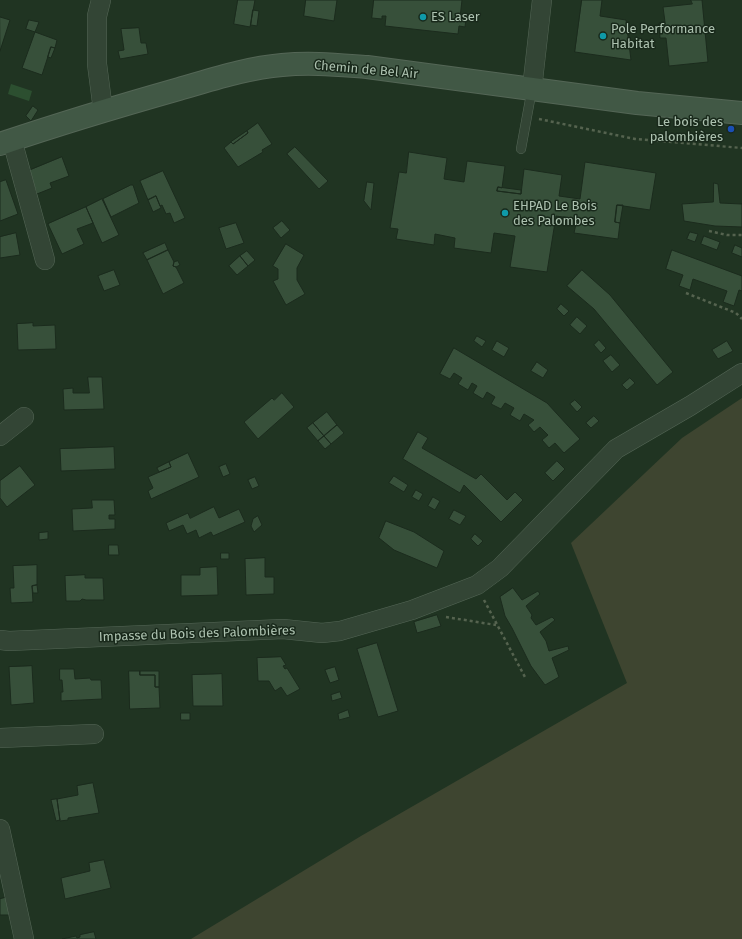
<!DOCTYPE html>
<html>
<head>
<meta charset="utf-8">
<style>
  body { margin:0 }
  canvas { display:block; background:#203422 }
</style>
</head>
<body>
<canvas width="742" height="939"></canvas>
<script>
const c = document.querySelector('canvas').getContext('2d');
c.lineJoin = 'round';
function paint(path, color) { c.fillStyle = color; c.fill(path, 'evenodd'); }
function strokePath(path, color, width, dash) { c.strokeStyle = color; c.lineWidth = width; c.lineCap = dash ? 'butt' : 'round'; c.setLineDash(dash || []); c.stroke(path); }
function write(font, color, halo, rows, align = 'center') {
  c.font = font + ' "Fira Sans",sans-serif'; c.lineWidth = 3; c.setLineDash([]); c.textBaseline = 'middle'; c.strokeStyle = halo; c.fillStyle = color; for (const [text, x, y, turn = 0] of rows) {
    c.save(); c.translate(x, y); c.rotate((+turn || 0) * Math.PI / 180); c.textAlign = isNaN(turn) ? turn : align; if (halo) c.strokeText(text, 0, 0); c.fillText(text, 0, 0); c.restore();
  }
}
paint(new Path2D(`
  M742 398V939H191L361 836 627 683 571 543 682 438Z`), '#3e4530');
paint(new Path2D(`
  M11 84 32 91 29 101 8 94Z`), '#2c4f30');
const building = new Path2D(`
  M238 0H255L250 27 234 24Z
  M306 0H337L334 21 304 16Z
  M374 0H462L460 18 466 19 465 27 459 26 458 34 385 26 386 16H382V19L372 18Z
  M582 0H602L600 16 626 20 631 60 575 52Z
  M691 0H702L708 62 669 66 666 38H660L659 23 665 22 663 7 692 4Z
  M253 10 259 11 257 26 251 25Z
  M0 17 10 20 0 51Z
  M29 20 39 22 35 32 57 40 55 48 51 47 42 75 22 68 35 32 26 29Z
  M139 28 141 43H146L148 54 120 59 118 51 124 50 121 29Z
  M51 47 55 48 51 58 48 57Z
  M33 106 38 110 31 121 26 116Z
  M258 123 272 144 262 150 263 152 238 167 224 148 231 142 233 144 248 133 247 131Z
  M247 131 248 133 233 144 231 142Z
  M295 147 328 181 319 189 287 154Z
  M409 152 447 158 444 179 464 182 467 161 505 166 502 188 498 187 497 191 521 194 524 169 562 175 559 196 580 199 585 162 656 173 650 210 617 205 615 222 620 223 618 239 574 233 577 219 556 216 547 272 510 267 515 236 494 233 491 253 454 248 455 238 435 234 434 245 396 239 398 229 390 228 399 172 406 173Z
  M62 157 69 176 50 183 52 188 37 194 28 171Z
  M163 171 185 218 174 223 170 213 166 214 162 205 160 206 156 196 148 200 140 181Z
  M6 180 18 214 0 221V182Z
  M367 182 374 183 371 210 364 201Z
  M714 183 718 184 720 203 742 204V203V227L715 226 684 221 682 204 713 202Z
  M131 185H133L139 203 111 217 103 199Z
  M498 187 521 190V194L497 191Z
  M156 196 161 208 153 212 148 200Z
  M102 199 119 235 102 243 86 207Z
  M617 205H623L620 223 615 222Z
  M86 207 93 223 77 229 84 244 62 254 48 224Z
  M282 221 290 230 281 238 273 228Z
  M236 223 244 243 226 249 219 228Z
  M690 232 698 234 695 242 687 239Z
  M16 233 20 255 0 258V237Z
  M704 236 720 242 717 250 701 244Z
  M165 243 168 250 147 260 143 253Z
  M286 244 304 255 297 268V280L305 294 286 305 273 281 278 279V269L273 266Z
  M735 245 742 248V257L732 253Z
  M168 250 174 262 173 266 176 267 184 283 163 294 147 260Z
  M672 250 742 276V291L739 290 734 306 723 302 727 291 693 279 690 290 679 286 683 275 666 269Z
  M247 251 255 260 248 266 240 256Z
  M240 256 248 266 237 275 229 266Z
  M178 261 180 265 176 267 173 266 174 262Z
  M114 270 120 285 104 291 98 276Z
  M582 270 610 295 673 372 657 385 594 309 567 286Z
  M561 304 569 311 564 316 557 309Z
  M577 317 587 326 580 334 570 325Z
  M33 323V326L55 325 56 349 18 350 17 324Z
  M477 336 486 341 482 347 474 341Z
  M599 340 606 348 601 353 594 345Z
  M497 341 509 348 504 357 492 350Z
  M727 341 733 351 718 359 712 350Z
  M454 348 547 403 580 439 564 453 555 443 549 448 542 440 548 435 540 427 534 432 528 425 534 420 524 414 520 421 510 415 514 408 505 403 501 409 491 404 495 397 487 392 483 399 473 393 477 386 472 383 468 390 458 384 462 378 454 373 450 379 440 374Z
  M611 355 620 365 612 372 603 361Z
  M537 362 548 370 543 378 531 371Z
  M88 377H102L104 409 64 410 63 389 73 388V393H89Z
  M630 378 635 383 627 390 622 385Z
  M282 393 294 407 258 439 244 422 272 398 274 400Z
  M575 400 582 407 577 412 570 404Z
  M327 412 337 425 324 436 313 423Z
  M594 416 599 421 591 428 586 423Z
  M313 423 324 436 318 441 307 428Z
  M337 425 344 433 331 444 324 436Z
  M418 432 428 438 422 448 476 479 481 474 507 500 515 492 523 500 501 522 464 485 460 493 403 459Z
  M324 436 331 444 325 449 318 441Z
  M114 447 115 469 61 471 60 449Z
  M188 453 199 477 151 499 148 491 153 488 148 477 171 467 169 462Z
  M557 461 565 469 553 481 545 473Z
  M169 462 171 467 159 472 157 468Z
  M226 464 230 474 223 477 219 467Z
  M20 466 35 485 7 507 0 498V481Z
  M394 476 408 485 404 492 389 483Z
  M255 477 259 486 252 489 248 480Z
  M416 490 423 494 419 501 412 497Z
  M433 497 440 501 435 510 428 506Z
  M92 500H114L115 515H109V519H115V529L73 531 72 509 92 508Z
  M214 507 219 518 239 509 245 522 213 536 211 532 199 538 196 530 187 534 183 525 169 531 166 523 188 513 190 518Z
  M454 510 466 516 460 525 449 519Z
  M258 516 262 525 254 532 251 526 253 519Z
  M386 521 414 532 444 551 437 568 394 550 379 538Z
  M48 532V539L39 540V533Z
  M475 534 483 541 478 546 471 539Z
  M109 545H118L119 555H109Z
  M221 553H229V559H221Z
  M265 558V577H274V594L246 595 245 559Z
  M37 565V585L32 586 33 602 11 603 10 588H14L13 566Z
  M217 567 218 595 181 596V575H200V568Z
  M85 575V578H103L104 600H86L82 599 80 601H66L65 576Z
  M37 585 38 593H33L32 586Z
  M513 588 522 600 538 591 540 594 526 606 532 615 531 618 536 625 552 617 555 620 540 632 546 641 549 651 568 646 569 650 552 658 559 677 545 685 531 666 512 628 505 616 500 597Z
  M437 615 441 626 417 633 414 622Z
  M377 643 398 711 378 717 357 649Z
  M281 657 286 665 283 666 285 669 287 668 300 689 287 696 281 687 275 691 269 681H258L257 658Z
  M32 666 34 703 11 705 9 667Z
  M335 667 339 680 330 683 325 670Z
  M60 669H74L75 679 90 678 91 680H101L102 699 61 701V692H63L62 680H60Z
  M129 671H140V675H155V687H159L160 708 130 709Z
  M140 671H159V687H155V675H140Z
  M222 674 223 706H193L192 675Z
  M340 692 342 698 332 701 331 695Z
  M348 710 350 717 339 720 338 714Z
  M181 713H190V720H181Z
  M93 783 99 813 68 818V820L60 821 57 799 78 795 77 786Z
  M57 799 60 820 56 821 51 800Z
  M104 860 111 888 65 899 61 878 90 871 89 863Z
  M8 897 12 915H0V899Z
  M94 932 96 939H62L76 936 77 938 80 937V935Z`);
paint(building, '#37503a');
strokePath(building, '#1b2b1d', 1);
const lane = new Path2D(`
  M521 149 532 89`);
const street = new Path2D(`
  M101 0 97 16V64L103 110
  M532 89 542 0
  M12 140 45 260
  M0 436 24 417
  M0 640 9 641 283 629 322 633 340 631 412 610 477 585 500 568 616 449 690 406 742 373
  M0 738 94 734
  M0 829 24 939`);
const secondary = new Path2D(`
  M0 144C59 124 119 106 179 89 214 79 247 68 282 65 311 62 339 65 367 67L637 103 742 113`);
strokePath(lane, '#546656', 10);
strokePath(street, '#546656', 20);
strokePath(secondary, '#546656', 24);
strokePath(new Path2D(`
  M539 119 635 139 742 148
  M709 231 727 235H742
  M686 293 736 313 742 319
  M484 600 526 679
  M446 617 496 625`), '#55634f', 2.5, [3, 3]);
strokePath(lane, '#334535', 9);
strokePath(street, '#334535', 19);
strokePath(secondary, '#415845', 22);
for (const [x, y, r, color] of [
  [423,17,4,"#0f9aa8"],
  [603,36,4,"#0f9aa8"],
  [731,129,4,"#1a4fb4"],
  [505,213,4,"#0f9aa8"]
]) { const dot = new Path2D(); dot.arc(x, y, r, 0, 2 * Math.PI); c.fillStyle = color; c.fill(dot); strokePath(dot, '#19291b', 1.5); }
write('13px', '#adc2b0', '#19291b', [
  ["ES Laser",431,17],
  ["Pole Performance",611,29],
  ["Habitat",611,44],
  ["Le bois des",723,122,"right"],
  ["palombières",723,137,"right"],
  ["EHPAD Le Bois",513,206],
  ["des Palombes",513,221]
], 'left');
write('13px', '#adc2b0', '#19291b', [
  ["Chemin de Bel Air",366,70,5],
  ["Impasse du Bois des Palombières",197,634,-2]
]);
</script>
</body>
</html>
